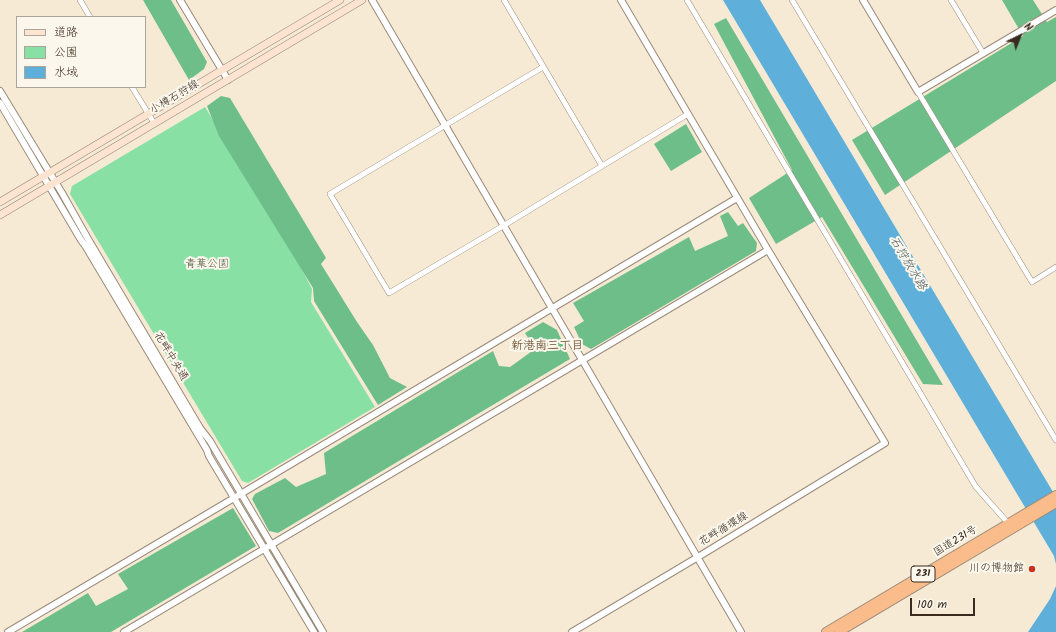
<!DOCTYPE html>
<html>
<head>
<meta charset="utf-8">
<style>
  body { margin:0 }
  #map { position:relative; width:1056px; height:632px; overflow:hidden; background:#f7ead5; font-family:Kalam,"Klee One",sans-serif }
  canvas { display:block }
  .legend { position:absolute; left:16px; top:16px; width:130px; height:72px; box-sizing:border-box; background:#fbf7ec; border:1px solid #aea59a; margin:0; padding:5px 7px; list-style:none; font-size:12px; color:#3b2a1e }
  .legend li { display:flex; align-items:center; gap:8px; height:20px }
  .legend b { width:20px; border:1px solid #aea59a }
  .north { position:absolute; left:1000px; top:16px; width:40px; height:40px; -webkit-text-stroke:3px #fbf7ec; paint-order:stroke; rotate:43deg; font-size:11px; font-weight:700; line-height:16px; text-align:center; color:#3b2a1e }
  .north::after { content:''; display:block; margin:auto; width:14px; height:18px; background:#3b2a1e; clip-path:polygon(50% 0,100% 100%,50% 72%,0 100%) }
  .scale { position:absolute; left:910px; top:598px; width:65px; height:18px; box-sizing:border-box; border:2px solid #3b2a1e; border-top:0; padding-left:5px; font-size:12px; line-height:14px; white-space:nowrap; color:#3b2a1e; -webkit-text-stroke:3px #fbf7ec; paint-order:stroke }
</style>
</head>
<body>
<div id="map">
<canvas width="1056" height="632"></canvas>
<ul class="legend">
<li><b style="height:5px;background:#fde4d1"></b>道路</li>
<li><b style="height:11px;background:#88e0a4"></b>公園</li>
<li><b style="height:11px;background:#5eafd9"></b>水域</li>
</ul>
<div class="north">N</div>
<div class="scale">100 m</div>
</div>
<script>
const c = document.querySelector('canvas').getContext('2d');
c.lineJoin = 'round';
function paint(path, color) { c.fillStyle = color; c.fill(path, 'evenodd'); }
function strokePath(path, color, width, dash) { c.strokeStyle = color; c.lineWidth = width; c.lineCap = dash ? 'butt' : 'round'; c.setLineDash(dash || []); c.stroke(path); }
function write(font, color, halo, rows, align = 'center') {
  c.font = font + ' Kalam,"Klee One",sans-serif'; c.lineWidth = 4; c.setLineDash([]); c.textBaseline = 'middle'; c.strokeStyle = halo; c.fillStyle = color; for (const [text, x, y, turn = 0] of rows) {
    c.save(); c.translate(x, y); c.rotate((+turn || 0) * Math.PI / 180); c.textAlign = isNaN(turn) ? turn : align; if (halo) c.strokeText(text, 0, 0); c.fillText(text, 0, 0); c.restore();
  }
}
paint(new Path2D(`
  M205 107 281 230 312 289 311 302 375 407 248 483 242 481 70 194 72 186Z`), '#88e0a4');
paint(new Path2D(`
  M143 0H171L207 62 204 69 189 80Z
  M1002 0H1033L1047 22 1056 17V81L885 195 852 140 1023 36Z
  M726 18 943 385 923 384 822 217 776 244 749 198 792 170 714 24Z
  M221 96 230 98 326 258 321 264 357 322 373 345 390 378 407 387 378 405 314 301 313 288 219 136 207 106Z
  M686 124 702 152 671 171 654 144Z
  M728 212 738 226 743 223 757 243 756 251 591 349 582 344 574 327 584 321 573 303 689 237 695 251 728 236 720 216Z
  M543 322 557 330 570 359 278 533 269 531 252 499 255 494 285 478 296 487 326 474 324 453 493 351 499 366 510 367 535 349 525 333Z
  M233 508 256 546 111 632H22L88 593 96 606 128 589 118 574Z`), '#6ebe8a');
paint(new Path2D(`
  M723 0H760L1056 497V564L1054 556Z
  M1056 586V632H1028L1050 599Z`), '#5eafd9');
const minor = new Path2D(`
  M80 0 90 17
  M504 0 602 166
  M687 0 976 487 1008 523
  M792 0 1056 440
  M951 0 983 53
  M543 67 330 194 389 293 503 226 688 114
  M132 87 154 123
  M918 92 1032 282 1056 267`);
const tertiary = new Path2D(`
  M180 0 228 80
  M372 0 741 632
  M863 0 918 92 1056 10
  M0 91 62 193 88 239 200 428 210 441 220 458 323 632
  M0 103 81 240 86 247 207 450 209 456 314 632
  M8 632 234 498 737 198
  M124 632 768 250
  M572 632 698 557 885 443 768 250 621 0`);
const secondary = new Path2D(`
  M0 202 340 0
  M0 215 362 0`);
const trunk = new Path2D(`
  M826 632 1056 495
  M839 632 1056 503`);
strokePath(minor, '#998a7a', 6);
strokePath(tertiary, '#998a7a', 8);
strokePath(secondary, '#998a7a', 8);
strokePath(trunk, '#998a7a', 10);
strokePath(minor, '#fff', 5);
strokePath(tertiary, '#fff', 6);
strokePath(secondary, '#fde4d1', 7);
strokePath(trunk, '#fabc8b', 8);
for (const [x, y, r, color] of [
  [1032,569,4,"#c8321e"]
]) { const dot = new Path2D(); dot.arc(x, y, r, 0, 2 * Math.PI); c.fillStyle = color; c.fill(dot); strokePath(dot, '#fbf7ec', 1.5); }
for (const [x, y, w] of [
  [923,574,24]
]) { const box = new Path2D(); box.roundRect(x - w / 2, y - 8, w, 16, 3); c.fillStyle = '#fbf7ec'; c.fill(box); strokePath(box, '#3b2a1e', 1); }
write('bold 10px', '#3b2a1e', null, [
  ["231",923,574]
]);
write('11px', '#3b2a1e', '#fbf7ec', [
  ["小樽石狩線",175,98,-31],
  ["花畔中央通",170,357,59],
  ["花畔循環線",724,530,-31],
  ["国道231号",956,542,-31]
]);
write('11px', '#4e5840', '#fbf7ec', [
  ["青葉公園",207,265]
]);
write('11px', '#3b2a1e', '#fbf7ec', [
  ["川の博物館",1024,569]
], 'right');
write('italic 12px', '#47595f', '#fbf7ec', [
  ["石狩放水路",907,264,59]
]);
write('bold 12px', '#755838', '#fbf7ec', [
  ["新港南三丁目",547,347]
]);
</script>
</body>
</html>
